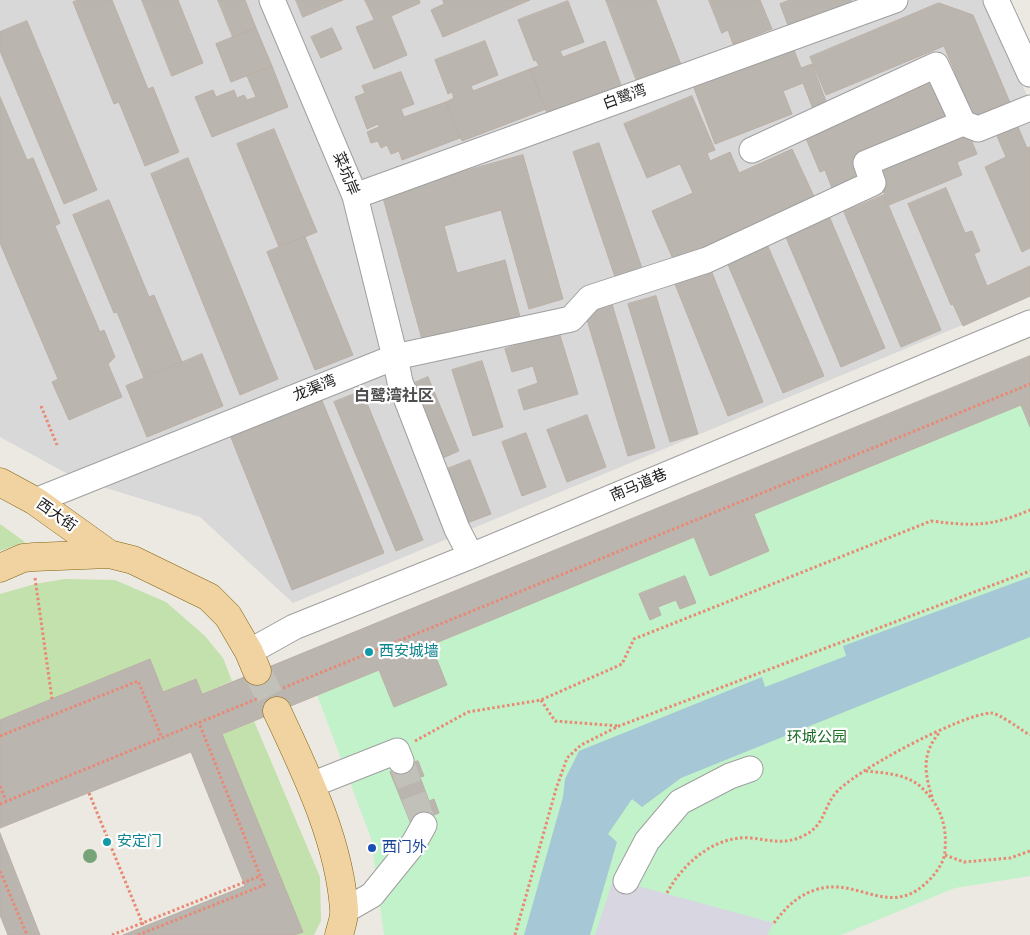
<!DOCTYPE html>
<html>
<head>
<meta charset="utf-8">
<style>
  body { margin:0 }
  canvas { display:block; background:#ebe9e1 }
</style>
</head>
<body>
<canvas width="1030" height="935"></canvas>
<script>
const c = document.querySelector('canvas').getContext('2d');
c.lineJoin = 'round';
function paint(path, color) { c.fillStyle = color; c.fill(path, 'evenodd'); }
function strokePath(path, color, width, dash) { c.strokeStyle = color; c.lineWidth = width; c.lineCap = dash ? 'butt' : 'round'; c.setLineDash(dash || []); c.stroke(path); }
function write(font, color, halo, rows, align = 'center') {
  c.font = font + ' Jost,"Noto Sans SC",sans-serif'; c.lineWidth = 4.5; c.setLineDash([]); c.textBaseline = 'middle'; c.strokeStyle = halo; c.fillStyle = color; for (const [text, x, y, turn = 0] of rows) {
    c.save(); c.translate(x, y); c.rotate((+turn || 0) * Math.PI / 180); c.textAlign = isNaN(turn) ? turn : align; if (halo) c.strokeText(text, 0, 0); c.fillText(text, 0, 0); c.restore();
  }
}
paint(new Path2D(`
  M0 0H985L1030 102V297L293 603 200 517 77 479 0 437Z`), '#d9d8d8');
paint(new Path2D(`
  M0 524 25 542 0 551Z
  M65 579 115 580 166 602 205 636 223 658 232 681 202 694 195 679 163 692 150 659 0 720V594L35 584Z
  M254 721 320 877 321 921 314 935H294L222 734Z`), '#c3e1ac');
paint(new Path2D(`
  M1021 405 1030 427V876L955 888 841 935H384L371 838 317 695 379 670 394 707 431 645 694 537 710 576 769 551 754 514Z`), '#c2f2c9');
paint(new Path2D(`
  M614 877 638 886 774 923 767 935H595Z`), '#d7d6e1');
paint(new Path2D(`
  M1030 577V637L681 778 642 807 632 799 608 834 617 842 590 935H524L563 797 565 779 579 751 762 677 765 687 846 656 843 646Z`), '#a6c7d5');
const building = new Path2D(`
  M79 0H112L148 89 153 87 179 152 145 166 119 102 114 104 73 2Z
  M142 0H178L203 63 172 76Z
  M218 0H245L256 28 233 37Z
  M296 0H343L303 17Z
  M365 0H419L420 3 391 16 407 55 374 69 356 27 374 20Z
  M443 0H530L443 37 431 10 444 4Z
  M606 0H656L682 67 638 84Z
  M709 0H760L772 29 733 44 728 30 722 33Z
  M790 0H851L852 4 789 28 780 4Z
  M568 1 584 42 560 51 563 57 605 41 621 85 547 113 530 69 539 66 536 60 534 61 518 20Z
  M939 3 973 15 1011 105 975 120 944 46 826 95 810 57Z
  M27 21 97 190 64 204 0 51V32Z
  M256 28 272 66 231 82 216 44Z
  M332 28 342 49 321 58 311 37Z
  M485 41 498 75 471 86 473 91 530 69 546 109 462 141 446 102 454 98 452 92 448 94 435 60Z
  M794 50 801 68 812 64 827 104 813 109 803 83 783 91 792 114 715 144 694 88Z
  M272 66 288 107 212 137 195 97 213 90 216 97 234 90 237 98 244 95 247 100 256 97 247 76Z
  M401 72 414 104 401 109 404 117 446 102 460 138 402 160 399 151 391 154 387 145 381 148 378 141 371 143 367 132 379 127 378 124 367 129 355 97 365 93 362 86Z
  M936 81 951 117 865 175 832 188 825 170 820 172 805 136Z
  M692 96 715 150 707 153 710 161 730 152 739 173 792 149 817 203 676 266 652 211 693 193 680 164 647 178 624 124Z
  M0 97 27 160 33 158 60 223 55 226 100 332 104 330 115 357 108 364 122 397 69 420 52 382 58 379 0 243Z
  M1015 120 1027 148 1030 147V248L1022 252 985 167 1006 157 994 129Z
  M274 129 317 232 279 247 237 144Z
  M968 132 977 154 957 162 962 175 889 205 875 171Z
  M599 143 643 271 616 280 573 152Z
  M523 155 563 299 529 309 501 210 444 226 457 273 505 260 520 317 423 343 382 194Z
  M188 158 278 379 240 395 151 174Z
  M946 188 965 233 972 231 980 251 974 254 987 286 1030 266V296L963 326 953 304 951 305 908 204Z
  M884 195 941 330 901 347 844 212Z
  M109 200 149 297 154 295 182 362 144 378 117 312 114 313 73 215Z
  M829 216 885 348 841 367 785 235Z
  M305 237 353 355 315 370 267 252Z
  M766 242 824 376 783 393 726 260Z
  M711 270 763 402 728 416 675 284Z
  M656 296 698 434 670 442 628 304Z
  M612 304 655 448 628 456 585 313Z
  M559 332 578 394 524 410 518 390 538 383 533 366 512 372 505 349Z
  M202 354 223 406 147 437 126 386Z
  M1030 356V427L1021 405 754 514 769 551 710 576 694 537 431 645 447 685 394 707 379 670 222 734 303 932 294 935H123L245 886 191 752 0 828V720L150 659 163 692 196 679 202 694Z
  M482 361 503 427 473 436 452 370Z
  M428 377 459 451 436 461 405 387Z
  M362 391 423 540 396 551 334 402Z
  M321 398 384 553 292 590 230 435Z
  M587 415 606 467 567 482 547 430Z
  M526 433 546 487 522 496 502 442Z
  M470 460 491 514 459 526 439 472Z
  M685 576 696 603 680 609 676 600 658 607 661 615 650 620 639 594Z
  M418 761 424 776 420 777 429 801 434 799 439 813 411 824 390 772Z
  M0 833 40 935H8L0 915Z`);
paint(building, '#bbb5af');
strokePath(building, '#bbb0a6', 1);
strokePath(new Path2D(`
  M401 761 424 825`), '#c1c0b9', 25, [25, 12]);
strokePath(new Path2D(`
  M257 671 277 711`), '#c1c0b9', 28, [28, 14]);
const minor = new Path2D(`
  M272 0 355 196 395 357 571 319 590 298 707 260 873 183 866 163 963 123 936 65 752 150
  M996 0 1030 74
  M963 123 978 129 1030 108
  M355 196 895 0
  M35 501 395 357 400 382 457 529 471 556
  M249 652 294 627 471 556 1030 323
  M311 785 397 751 401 761
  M626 881 647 841 680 802 730 776 750 769
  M344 911 372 895 414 843 424 825`);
const major = new Path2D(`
  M0 482 35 501 109 554
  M0 568 23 558 34 557 109 554 133 560 209 597 228 616 249 652 257 671
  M277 711C306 773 339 840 344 909 345 917 341 927 339 935`);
strokePath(minor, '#9f9f9f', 27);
strokePath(major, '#826310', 29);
strokePath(new Path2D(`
  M41 406 57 445
  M35 578 52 699
  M283 688 1030 384
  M541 700 555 721 619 726
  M0 736 138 681 162 738
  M415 741 468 712 541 700 622 664 634 639 931 521C973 526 990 527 1030 510
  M0 786 6 801
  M89 793 144 927
  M932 797C924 772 922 752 940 732
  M0 804 259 698
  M945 855 964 862 1010 858 1030 851
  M0 871 27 935
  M667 893C683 863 715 835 751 838 769 840 785 845 803 836 824 826 822 812 834 795 851 772 962 714 991 713 999 713 1021 730 1030 735
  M774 923C786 907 798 895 818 889 860 877 892 922 932 877 938 870 945 860 945 850 947 826 941 807 923 789 909 774 885 773 866 771
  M112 935 260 876
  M138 935 264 885 199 723
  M515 935 556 789 567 758 581 745 619 726 1030 571`), '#e98874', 3, [2.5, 2.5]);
strokePath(minor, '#fff', 25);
strokePath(major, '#f0d3a1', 28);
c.fillStyle = '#76a478';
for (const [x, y] of [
  [90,856]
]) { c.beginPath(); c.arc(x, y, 7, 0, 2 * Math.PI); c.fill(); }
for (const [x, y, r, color] of [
  [369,652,5,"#0f9aa8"],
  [107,842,5,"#0f9aa8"],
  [372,848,5,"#1a4fb4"]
]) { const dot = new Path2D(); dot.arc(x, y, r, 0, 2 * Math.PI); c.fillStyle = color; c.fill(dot); strokePath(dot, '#fff', 2); }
write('15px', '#1b1b1b', '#fff', [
  ["白鹭湾",625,98,-20],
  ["菜坑岸",345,174,68],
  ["龙渠湾",315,389,-22],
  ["南马道巷",639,486,-23],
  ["西大街",56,516,35]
]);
write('15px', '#0d838f', '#fff', [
  ["西安城墙",379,652],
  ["安定门",117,842]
], 'left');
write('15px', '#176b23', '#fff', [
  ["环城公园",817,738]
]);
write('15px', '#164399', '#fff', [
  ["西门外",382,848]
], 'left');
write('bold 16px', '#4e4e4e', '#fff', [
  ["白鹭湾社区",394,397]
]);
</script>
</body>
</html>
